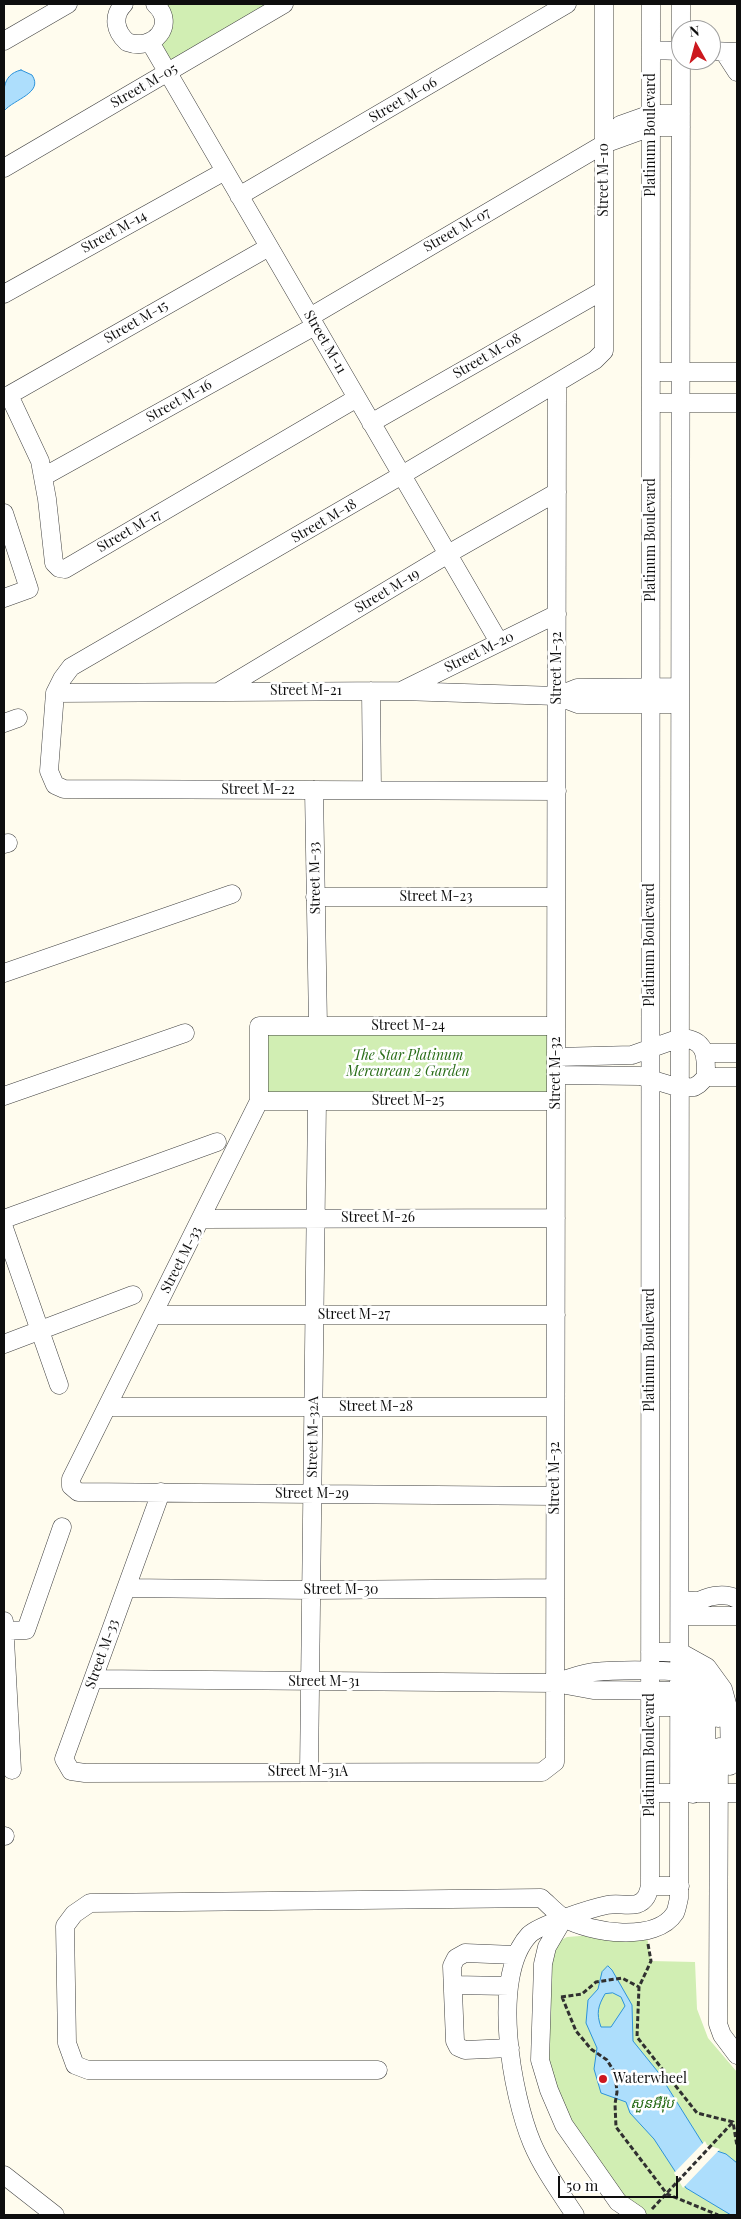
<!DOCTYPE html>
<html>
<head>
<meta charset="utf-8">
<style>
  body { margin:0 }
  #map { position:relative; width:741px; height:2219px; overflow:hidden; background:#fffcee; font-family:"Playfair Display",serif }
  canvas { display:block }
  .frame { position:absolute; inset:0; border:5px solid #0e0e0e; pointer-events:none }
  .north { position:absolute; left:671px; top:20px; width:50px; height:50px; box-sizing:border-box; background:#fff; border:1px solid #9f9f9f; border-radius:50%; rotate:353deg; font-size:14px; font-weight:700; line-height:20px; text-align:center; color:#0e0e0e }
  .north::after { content:''; display:block; margin:auto; width:18px; height:22px; background:#cc181e; clip-path:polygon(50% 0,100% 100%,50% 72%,0 100%) }
  .scale { position:absolute; left:558px; top:2176px; width:120px; height:22px; box-sizing:border-box; border:2px solid #0e0e0e; border-top:0; padding-left:6px; font-size:15px; line-height:18px; white-space:nowrap; color:#0e0e0e; -webkit-text-stroke:4px #fff; paint-order:stroke }
</style>
</head>
<body>
<div id="map">
<canvas width="741" height="2219"></canvas>
<div class="frame"></div>
<div class="north">N</div>
<div class="scale">50 m</div>
</div>
<script>
const c = document.querySelector('canvas').getContext('2d');
c.lineJoin = 'round';
function paint(path, color) { c.fillStyle = color; c.fill(path, 'evenodd'); }
function strokePath(path, color, width, dash) { c.strokeStyle = color; c.lineWidth = width; c.lineCap = dash ? 'butt' : 'round'; c.setLineDash(dash || []); c.stroke(path); }
function write(font, color, halo, rows, align = 'center') {
  c.font = font + ' "Playfair Display","Noto Sans Khmer",serif'; c.lineWidth = 5; c.setLineDash([]); c.textBaseline = 'middle'; c.strokeStyle = halo; c.fillStyle = color; for (const [text, x, y, turn = 0] of rows) {
    c.save(); c.translate(x, y); c.rotate((+turn || 0) * Math.PI / 180); c.textAlign = isNaN(turn) ? turn : align; if (halo) c.strokeText(text, 0, 0); c.fillText(text, 0, 0); c.restore();
  }
}
paint(new Path2D(`
  M155 4H284L167 72 157 38Z
  M259 1026H556V1101H259Z
  M646 1931 651 1961 695 1962 697 2009 708 2038 737 2072V2215H637L549 2090 547 1947 567 1937Z`), '#d1eeb3');
const water = new Path2D(`
  M21 70 32 75C44 93 14 99 4 111 4 94 0 75 21 70Z
  M608 1966 612 1970 632 2005 633 2041 658 2072 705 2147 726 2154 737 2163V2215H731L686 2188 654 2139 630 2113 626 2102 601 2093 594 2069 597 2048 586 2023 588 2000 598 1989 602 1972ZM613 1993 621 1997 625 2006 611 2027H601C596 2013 598 2006 605 1994Z`);
paint(water, '#addefc');
strokePath(water, '#2d93da', 1);
paint(new Path2D(`
  M705 2141 707 2145 720 2149 683 2188 674 2173Z`), '#fffcee');
const minor = new Path2D(`
  M124 4C112 16 115 31 127 42 154 52 177 24 155 4
  M4 41 68 4
  M150 42 499 642
  M651 50 681 51
  M711 51 737 52
  M724 52 737 72
  M604 144 620 125 651 114H681
  M4 168 284 4
  M239 196 567 4
  M4 294 225 171
  M310 317 604 144 651 127H681
  M651 372H737
  M9 395 40 461 47 499 54 563 59 568 65 569 357 398
  M4 398 269 247
  M651 403H737
  M371 423 604 290
  M43 477 315 326
  M4 513 29 589 4 598
  M403 690 557 614
  M220 691 448 554 557 492
  M371 691 372 790
  M55 693 401 691 557 696 578 704H680
  M557 696 577 688 680 687
  M4 723 18 718
  M314 790 318 1026
  M557 791 64 789 55 785 49 771 55 693 62 679 71 667 402 475 595 360 604 351V4
  M4 844 8 843
  M315 897H556
  M4 973 232 894
  M706 1053H737
  M556 1075 640 1076 680 1088 694 1087 699 1084 706 1077C706 1056 707 1039 680 1038L632 1055 556 1057
  M706 1077H737
  M4 1096 185 1033
  M259 1101H556
  M4 1219 217 1142
  M201 1219 556 1218
  M4 1228 59 1385
  M153 1315H556
  M4 1344 133 1295
  M108 1407H555
  M161 1492 64 1759 71 1771 85 1773 542 1772 555 1762 557 383
  M555 1496 78 1492 71 1486V1479L259 1101V1026H556
  M126 1588 312 1590 555 1588
  M680 1600C686 1600 696 1602 701 1600 711 1595 727 1593 737 1599
  M680 1616H737
  M4 1621 12 1770
  M4 1631 26 1630 62 1527
  M650 1652H680L707 1667 723 1689 729 1711 730 1766
  M93 1679 555 1683 593 1690 692 1691 706 1713 707 1793
  M560 1681C571 1678 583 1673 594 1672 613 1670 684 1668 698 1677 708 1684 717 1707 718 1718
  M650 1707H680L692 1713 693 1794
  M719 1747 718 2024 722 2035 737 2055
  M309 1772 317 1101
  M650 1793H737
  M4 1836H5
  M650 1886H680
  M564 1918 547 1947 543 1964 540 2060 549 2090 564 2125 618 2202 637 2215
  M453 1985 509 1986
  M510 2048 465 2050 458 2047 455 2041 452 1966 456 1958 465 1953 515 1955
  M378 2070H88L75 2065 67 2043 65 1926 74 1914 90 1903 541 1898C548 1904 556 1913 564 1918 590 1933 656 1943 675 1913 677 1909 678 1902 679 1898L681 4
  M4 2175 55 2215
  M575 2215C560 2192 543 2169 532 2143 512 2095 490 1977 529 1935 539 1925 592 1908 607 1905 616 1903 628 1906 637 1904 646 1901 648 1894 650 1886L651 4`);
strokePath(minor, '#414141', 19);
strokePath(new Path2D(`
  M648 1944 651 1961 639 1987 637 2037 697 2113 733 2122 737 2146
  M561 1997 582 1994 596 1982 622 1978 639 1987
  M562 1997 576 2031 591 2049 607 2060 615 2073 617 2092 615 2104 616 2127 667 2194 718 2215
  M652 2209 733 2122`), '#303030', 3, [5, 2.5]);
strokePath(minor, '#fff', 18);
for (const [x, y, r, color] of [
  [603,2079,5,"#cc181e"]
]) { const dot = new Path2D(); dot.arc(x, y, r, 0, 2 * Math.PI); c.fillStyle = color; c.fill(dot); strokePath(dot, '#fff', 2); }
write('14px', '#0e0e0e', '#fff', [
  ["Street M-05",144,86,-30],
  ["Street M-06",403,100,-30],
  ["Platinum Boulevard",651,135,-90],
  ["Street M-10",604,180,-90],
  ["Street M-07",457,230,-30],
  ["Street M-14",114,232,-29],
  ["Street M-15",136,322,-30],
  ["Street M-11",325,342,60],
  ["Street M-08",487,356,-30],
  ["Street M-16",179,401,-29],
  ["Street M-18",324,521,-30],
  ["Street M-17",129,531,-30],
  ["Platinum Boulevard",651,540,-90],
  ["Street M-19",387,591,-31],
  ["Street M-20",479,652,-26],
  ["Street M-32",557,668,-90],
  ["Street M-21",306,691],
  ["Street M-22",258,790],
  ["Street M-33",315,878,-91],
  ["Street M-23",436,897],
  ["Platinum Boulevard",650,945,-90],
  ["Street M-24",408,1026],
  ["Street M-32",556,1073,-90],
  ["Street M-25",408,1101],
  ["Street M-26",378,1218],
  ["Street M-33",181,1260,-63],
  ["Street M-27",354,1315],
  ["Platinum Boulevard",650,1350,-90],
  ["Street M-28",376,1407],
  ["Street M-32A",313,1437,-89],
  ["Street M-32",555,1478,-90],
  ["Street M-29",312,1494],
  ["Street M-30",341,1590],
  ["Street M-33",102,1654,-70],
  ["Street M-31",324,1682],
  ["Platinum Boulevard",650,1755,-90],
  ["Street M-31A",308,1772]
]);
write('italic 14px', '#286c17', '#fff', [
  ["The Star Platinum",408,1056],
  ["Mercurean 2 Garden",408,1072],
  ["សួនអឺរ៉ុប",652,2104]
]);
write('14px', '#0e0e0e', '#fff', [
  ["Waterwheel",613,2079]
], 'left');
</script>
</body>
</html>
